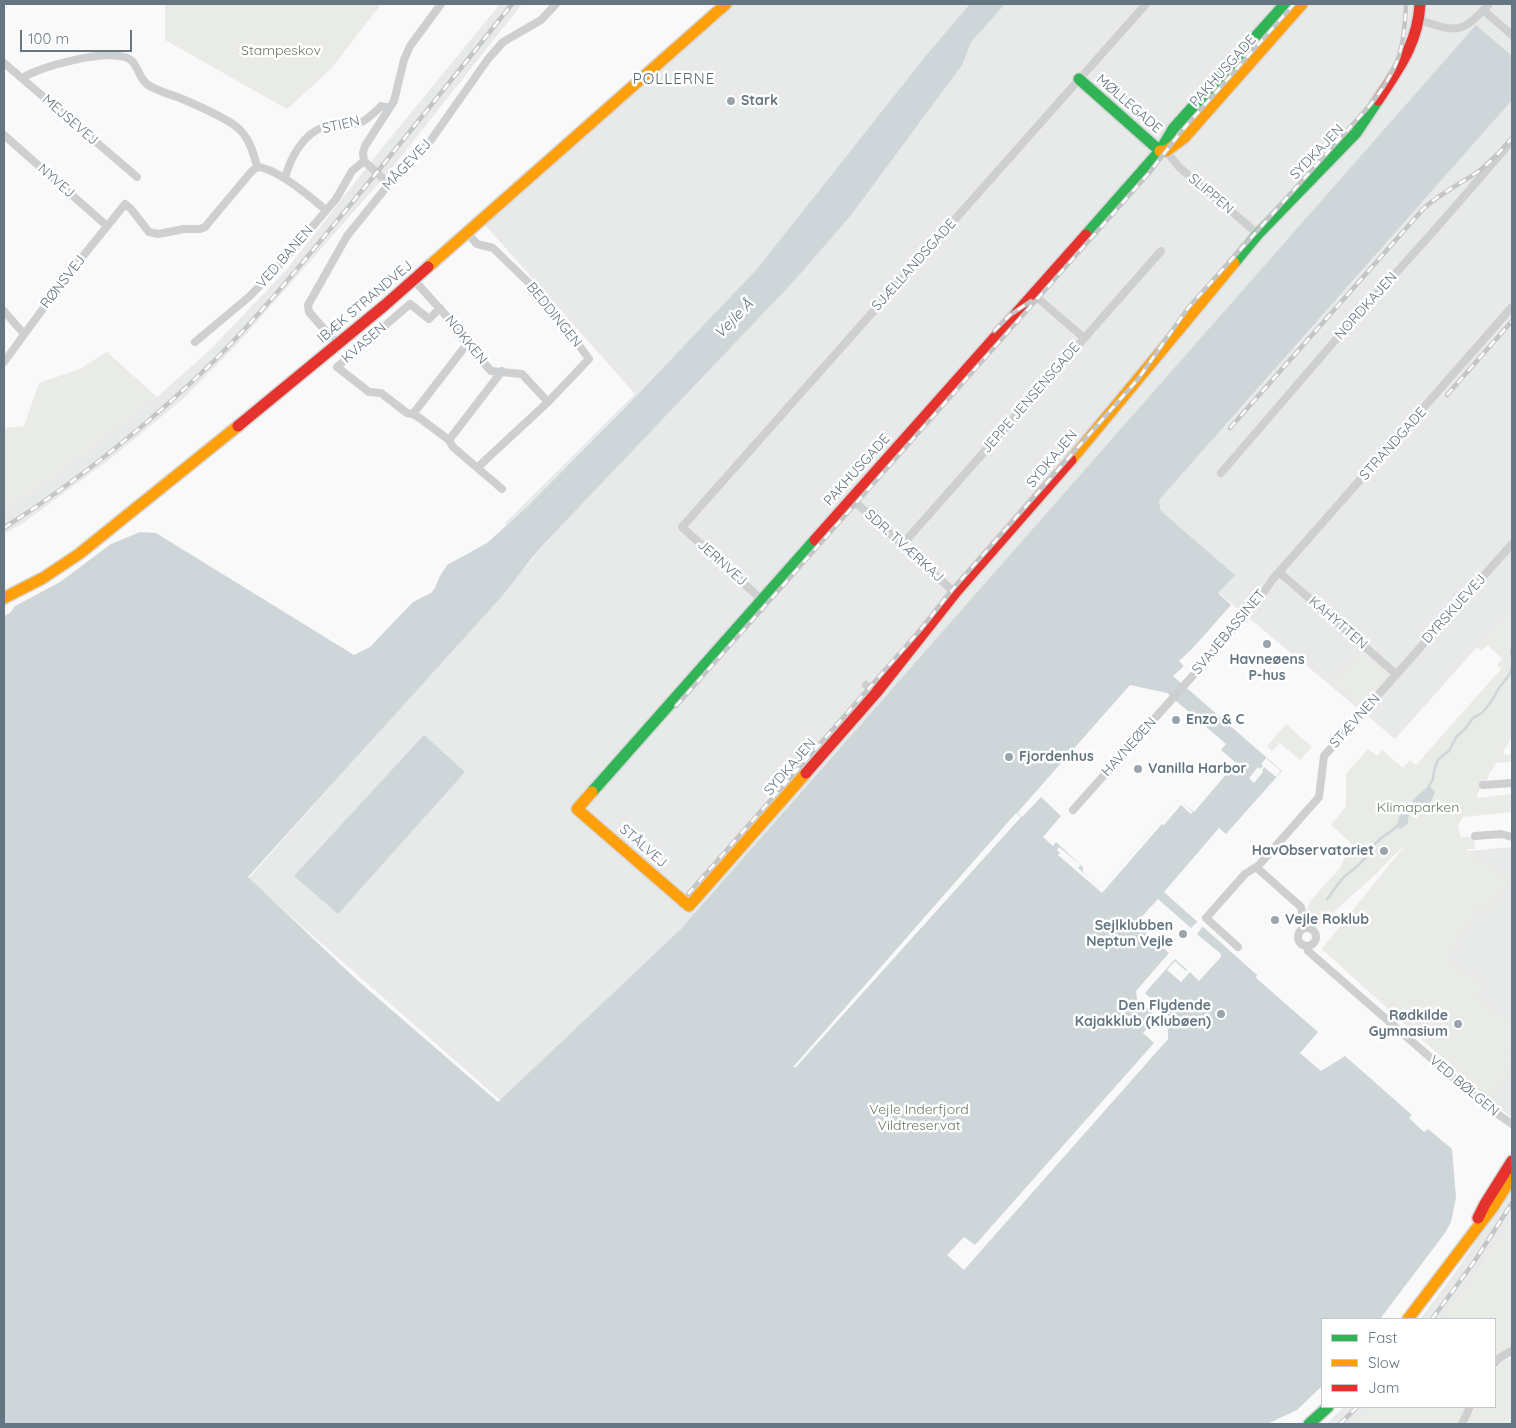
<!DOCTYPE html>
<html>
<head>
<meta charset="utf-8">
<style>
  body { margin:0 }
  #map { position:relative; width:1516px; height:1428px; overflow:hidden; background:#f9f9f9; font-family:Quicksand,sans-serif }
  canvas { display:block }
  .frame { position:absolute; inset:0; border:5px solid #657683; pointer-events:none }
  .legend { position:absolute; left:1321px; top:1318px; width:175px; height:90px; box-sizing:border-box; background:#fff; border:1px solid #c1c8cd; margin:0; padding:6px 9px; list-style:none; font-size:15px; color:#657683 }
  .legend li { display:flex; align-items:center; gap:10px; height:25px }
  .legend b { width:25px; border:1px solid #c1c8cd }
  .scale { position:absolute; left:20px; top:30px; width:112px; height:22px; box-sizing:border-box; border:2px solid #657683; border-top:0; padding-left:6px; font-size:15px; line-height:18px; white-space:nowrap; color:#657683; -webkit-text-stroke:4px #fff; paint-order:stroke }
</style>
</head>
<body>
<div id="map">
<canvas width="1516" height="1428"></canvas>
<div class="frame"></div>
<ul class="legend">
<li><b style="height:6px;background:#30b455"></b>Fast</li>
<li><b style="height:6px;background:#ff9f0a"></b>Slow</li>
<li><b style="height:6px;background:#e5322d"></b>Jam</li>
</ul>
<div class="scale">100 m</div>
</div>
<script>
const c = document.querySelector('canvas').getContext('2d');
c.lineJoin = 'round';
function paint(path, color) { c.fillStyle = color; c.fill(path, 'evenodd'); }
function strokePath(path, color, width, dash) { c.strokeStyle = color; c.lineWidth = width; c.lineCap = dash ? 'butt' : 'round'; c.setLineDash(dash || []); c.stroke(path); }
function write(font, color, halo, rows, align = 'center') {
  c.font = font + ' Quicksand,sans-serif'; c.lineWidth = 5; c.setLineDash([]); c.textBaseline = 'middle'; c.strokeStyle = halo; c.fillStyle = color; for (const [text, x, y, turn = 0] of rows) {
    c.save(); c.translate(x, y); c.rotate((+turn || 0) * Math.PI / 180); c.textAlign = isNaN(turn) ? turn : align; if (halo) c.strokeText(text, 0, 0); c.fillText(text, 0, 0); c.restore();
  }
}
paint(new Path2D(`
  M500 4H522L392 168 239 342 183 399 110 459 23 523 4 534V510L47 481 157 397 210 350 287 269 382 148Z
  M728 4H1512V608L1395 739 1220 594 1172 645 559 1145 499 1099 248 879 535 556 505 523 635 394 479 218Z
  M1512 847V1118L1487 1098 1322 949 1402 849 1450 877 1467 851Z
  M1512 1187V1219L1483 1265 1443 1319H1420L1454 1274Z
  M1344 1407H1372L1355 1424H1326Z`), '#e8e9e9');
paint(new Path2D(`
  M165 4H381L331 69 287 109 165 40Z
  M107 352 157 397 47 481 4 510V428L24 426 39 383 80 369Z
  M1512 608V737L1503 752 1506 755 1512 754V762L1496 763 1488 776V779L1485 780 1477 794V798L1512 794V812L1463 817 1458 825 1461 837H1470L1474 839 1475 849H1467V851L1510 879 1489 913 1480 907 1447 959 1486 984 1478 998 1512 1020V1047L1510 1050 1512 1052V1065L1501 1083 1487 1098 1322 949 1402 849 1408 851 1401 848 1376 874 1317 927 1307 919 1305 912 1311 900 1340 868 1351 843 1331 825 1346 806V774L1368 749 1377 756 1382 750 1403 768 1410 760 1416 765 1501 669 1497 665 1502 658 1487 645 1481 651 1477 647Z
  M1360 650 1384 670 1387 675 1385 680 1361 709 1331 682Z
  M1286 724 1312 747 1300 760 1280 743 1272 751 1267 746Z
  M1512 1219V1348L1503 1351 1495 1359V1319H1443L1483 1265Z
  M1512 1357V1424H1466L1475 1407H1495V1370L1504 1360Z
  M1372 1407H1466L1458 1424H1355Z`), '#e8ebe6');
paint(new Path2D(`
  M970 4H1005L971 42 962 65 851 215 793 282 538 550 503 595 248 877 357 980 498 1102 681 929 1476 25 1512 56V100L1159 500 1160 509 1162 512 1235 575 1218 593 1231 605 1192 649 1179 661 1184 666 1173 676 1282 771 1226 834 1219 828 1164 892 1257 975 1256 978 1318 1032 1300 1053 1321 1071 1345 1056 1412 1115 1409 1118 1424 1132 1428 1129 1452 1149 1456 1198 1451 1222 1445 1233 1380 1319H1322V1386L1297 1410 1267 1424H4V616L10 613 15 606 60 582 111 544 140 532 156 533 354 655 370 647 413 602 431 593 435 588 440 576 447 565 487 543 527 507 625 408 757 269 929 52ZM1130 685 1167 693 1226 744 1221 750 1236 763 1194 812 1179 800 1101 888 1083 872V868L1081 865 1056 842 1053 846 1043 837 1061 816 1041 797 1022 817 1017 813Z
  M424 735 465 772 338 914 294 876Z
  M1429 785 1435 792 1430 804C1415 807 1409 806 1408 823L1401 829 1397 826 1400 813C1408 809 1411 801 1417 796 1421 792 1426 789 1429 785Z`), '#ced6d9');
paint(new Path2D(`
  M1266 758 1281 771 1276 777 1264 767 1262 771 1263 772 1254 783 1249 778 1258 767 1260 769 1263 766 1261 764Z
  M1179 800 1193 812 1191 814 1181 805 1164 825 1162 824 1102 893 1058 855 1060 853 1057 850 1059 847 1081 865 1078 868 1101 888Z
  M1016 813 1021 817 796 1067H793Z
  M1158 899 1191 928 1198 921 1203 926 1197 934 1221 954V957L1199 981 1190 972 1181 982 1167 970 1175 961 1186 971 1187 970 1175 959 1145 993 1168 1014V1039L964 1270 947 1255 964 1237 975 1245 1154 1043 1143 1033 1157 1017 1137 999 1136 991 1169 953 1135 924Z`), '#f9f9f9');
strokePath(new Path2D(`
  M1512 649 1511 652 1512 658
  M1429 786 1433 779 1434 771 1438 759 1449 751 1457 736 1465 729 1473 718 1482 713 1491 702 1499 688 1510 674 1512 666
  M1327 899C1333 892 1337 884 1344 877 1351 871 1358 867 1364 859 1369 854 1372 846 1378 841 1384 834 1393 832 1399 824`), '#ced6d9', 2.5);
const fast = new Path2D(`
  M1079 79 1160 151
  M1086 235 1160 151 1173 129 1285 4
  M1234 263 1258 234 1356 133 1378 100
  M592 792 815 540
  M1309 1424 1328 1407`);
const slow = new Path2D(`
  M1160 151H1166L1184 138 1302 4
  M428 267 726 4
  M1071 460 1234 263
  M4 598 43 578 79 554 238 426
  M592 792 577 809 689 906 806 773
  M1408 1319 1493 1207 1512 1177`);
const jam = new Path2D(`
  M1378 100C1399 68 1418 43 1420 4
  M238 426 385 305 428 267
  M815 540 1086 235
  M806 773 876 693 955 593 1071 460
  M1478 1218 1485 1204 1512 1161`);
strokePath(fast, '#d5d6d7', 14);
strokePath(slow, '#d5d6d7', 14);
strokePath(jam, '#d5d6d7', 14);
strokePath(new Path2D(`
  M1483 10 1512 35
  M1419 20C1457 32 1461 35 1489 4
  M4 63 137 177
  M22 78C43 66 101 50 125 57 139 61 137 78 148 85 158 91 169 94 180 98 194 104 230 119 240 130 250 140 254 154 257 167
  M4 135 107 226
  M1166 151 1179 167 1258 234
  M257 167C277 168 310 197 326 210
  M285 178C290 159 303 133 324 127 335 124 348 126 359 123 367 121 375 112 381 106L389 108
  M389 184 364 161 363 153 365 146 394 101 404 60 410 46 441 4
  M467 233 477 244 493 248 529 283 532 292 544 306 552 309 571 332 573 337 589 359 548 402 478 467
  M414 280 449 319 455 330 491 371 522 374 548 402
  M1033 294 1084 338
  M440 308 429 319 410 304 337 367 369 392 381 393 407 413 413 414 421 419 449 440 453 447 502 489
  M4 311 24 334
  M195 342 250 296 284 260 336 199 352 171 364 161
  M338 345 309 312 308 305 347 236 389 184 431 140 488 59 503 42 541 20 556 4
  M4 362 67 276 125 204 131 209 149 232 158 234 184 229H200L205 227 251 172 257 167
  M413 414 467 344
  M449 440 502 371
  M1221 473 1345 329 1432 233 1512 141
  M852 499 955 593
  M902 545 1161 251
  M1279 572 1396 674
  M762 600 682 527 1146 4
  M866 685 876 693
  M1483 785 1512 783
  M1073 810 1196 672 1262 595 1272 580 1512 307
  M1475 836 1501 834 1512 837
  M1256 867 1301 907 1305 927
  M1298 937a9 9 0 1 1 18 0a9 9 0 1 1-18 0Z
  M1307 946 1308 951 1486 1106 1512 1124
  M1238 947 1206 918 1245 874 1259 865 1319 797 1324 756 1512 544
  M1495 1363C1499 1357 1505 1354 1512 1351
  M1462 1424 1470 1407`), '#cecfd0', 8);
strokePath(fast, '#30b455', 11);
strokePath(slow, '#ff9f0a', 11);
strokePath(jam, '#e5322d', 11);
const rail = new Path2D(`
  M994 331 1010 315 1031 301
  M1447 395 1512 321
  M1230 428 1424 208C1440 194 1458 185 1476 173 1490 163 1501 151 1512 138
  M4 528C79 480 150 423 214 361 261 314 303 262 346 210 402 142 457 73 512 4
  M676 706 1149 173 1180 133 1294 4
  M688 894 921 629 952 590 1138 379 1188 308 1371 104C1399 67 1404 51 1406 4
  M1432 1319 1474 1262 1512 1203
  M1340 1424 1357 1407`);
strokePath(rail, '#c3c5c6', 4.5);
strokePath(rail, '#fff', 2.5, [8]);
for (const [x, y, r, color] of [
  [731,101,5,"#99a4ac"],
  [1267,644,5,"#99a4ac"],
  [1176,720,5,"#99a4ac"],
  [1009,757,5,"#99a4ac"],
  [1138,769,5,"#99a4ac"],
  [1384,851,5,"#99a4ac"],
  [1275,920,5,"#99a4ac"],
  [1183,934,5,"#99a4ac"],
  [1221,1014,5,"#99a4ac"],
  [1458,1024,5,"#99a4ac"]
]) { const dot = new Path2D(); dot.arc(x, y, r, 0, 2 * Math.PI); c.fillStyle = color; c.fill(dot); strokePath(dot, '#fff', 2); }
write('14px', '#687a64', '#fff', [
  ["Stampeskov",281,51],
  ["Klimaparken",1418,808],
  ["Vejle Inderfjord",919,1110],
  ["Vildtreservat",919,1126]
]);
write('14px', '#657683', '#fff', [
  ["PAKHUSGADE",1223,71,-48],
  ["MØLLEGADE",1129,104,41],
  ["MEJSEVEJ",70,120,41],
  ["STIEN",341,125,-13],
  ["SYDKAJEN",1317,152,-46],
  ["MÅGEVEJ",407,165,-47],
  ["NYVEJ",56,181,41],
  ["SLIPPEN",1211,194,40],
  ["VED BANEN",285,257,-49],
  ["SJÆLLANDSGADE",914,265,-48],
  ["RØNSVEJ",63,282,-52],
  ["IBÆK STRANDVEJ",365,302,-40],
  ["NORDKAJEN",1366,306,-48],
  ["BEDDINGEN",554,315,51],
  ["NOKKEN",466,340,51],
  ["KVASEN",364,343,-41],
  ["JEPPE JENSENSGADE",1031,398,-49],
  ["STRANDGADE",1393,444,-48],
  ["SYDKAJEN",1052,459,-50],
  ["PAKHUSGADE",857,470,-48],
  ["SDR. TVÆRKAJ",904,546,42],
  ["JERNVEJ",722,563,42],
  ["DYRSKUEVEJ",1454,609,-48],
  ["KAHYTTEN",1338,623,41],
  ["SVAJEBASSINET",1229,632,-50],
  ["STÆVNEN",1355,721,-48],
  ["HAVNEØEN",1129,747,-48],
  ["SYDKAJEN",790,767,-49],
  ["STÅLVEJ",643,846,41],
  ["VED BØLGEN",1464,1086,40]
]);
write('bold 14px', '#657683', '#fff', [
  ["Stark",741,101],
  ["Havneøens",1267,660,"center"],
  ["P-hus",1267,676,"center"],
  ["Enzo & C",1186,720],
  ["Fjordenhus",1019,757],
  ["Vanilla Harbor",1148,769],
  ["HavObservatoriet",1374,851,"right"],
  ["Vejle Roklub",1285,920],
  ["Sejlklubben",1173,926,"right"],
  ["Neptun Vejle",1173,942,"right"],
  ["Den Flydende",1211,1006,"right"],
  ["Kajakklub (Klubøen)",1211,1022,"right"],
  ["Rødkilde",1448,1016,"right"],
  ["Gymnasium",1448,1032,"right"]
], 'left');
c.letterSpacing = '1px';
write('15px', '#57646e', '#fff', [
  ["POLLERNE",674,79]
]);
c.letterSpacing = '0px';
write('italic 15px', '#60757c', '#fff', [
  ["Vejle Å",734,319,-46]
]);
</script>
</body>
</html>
